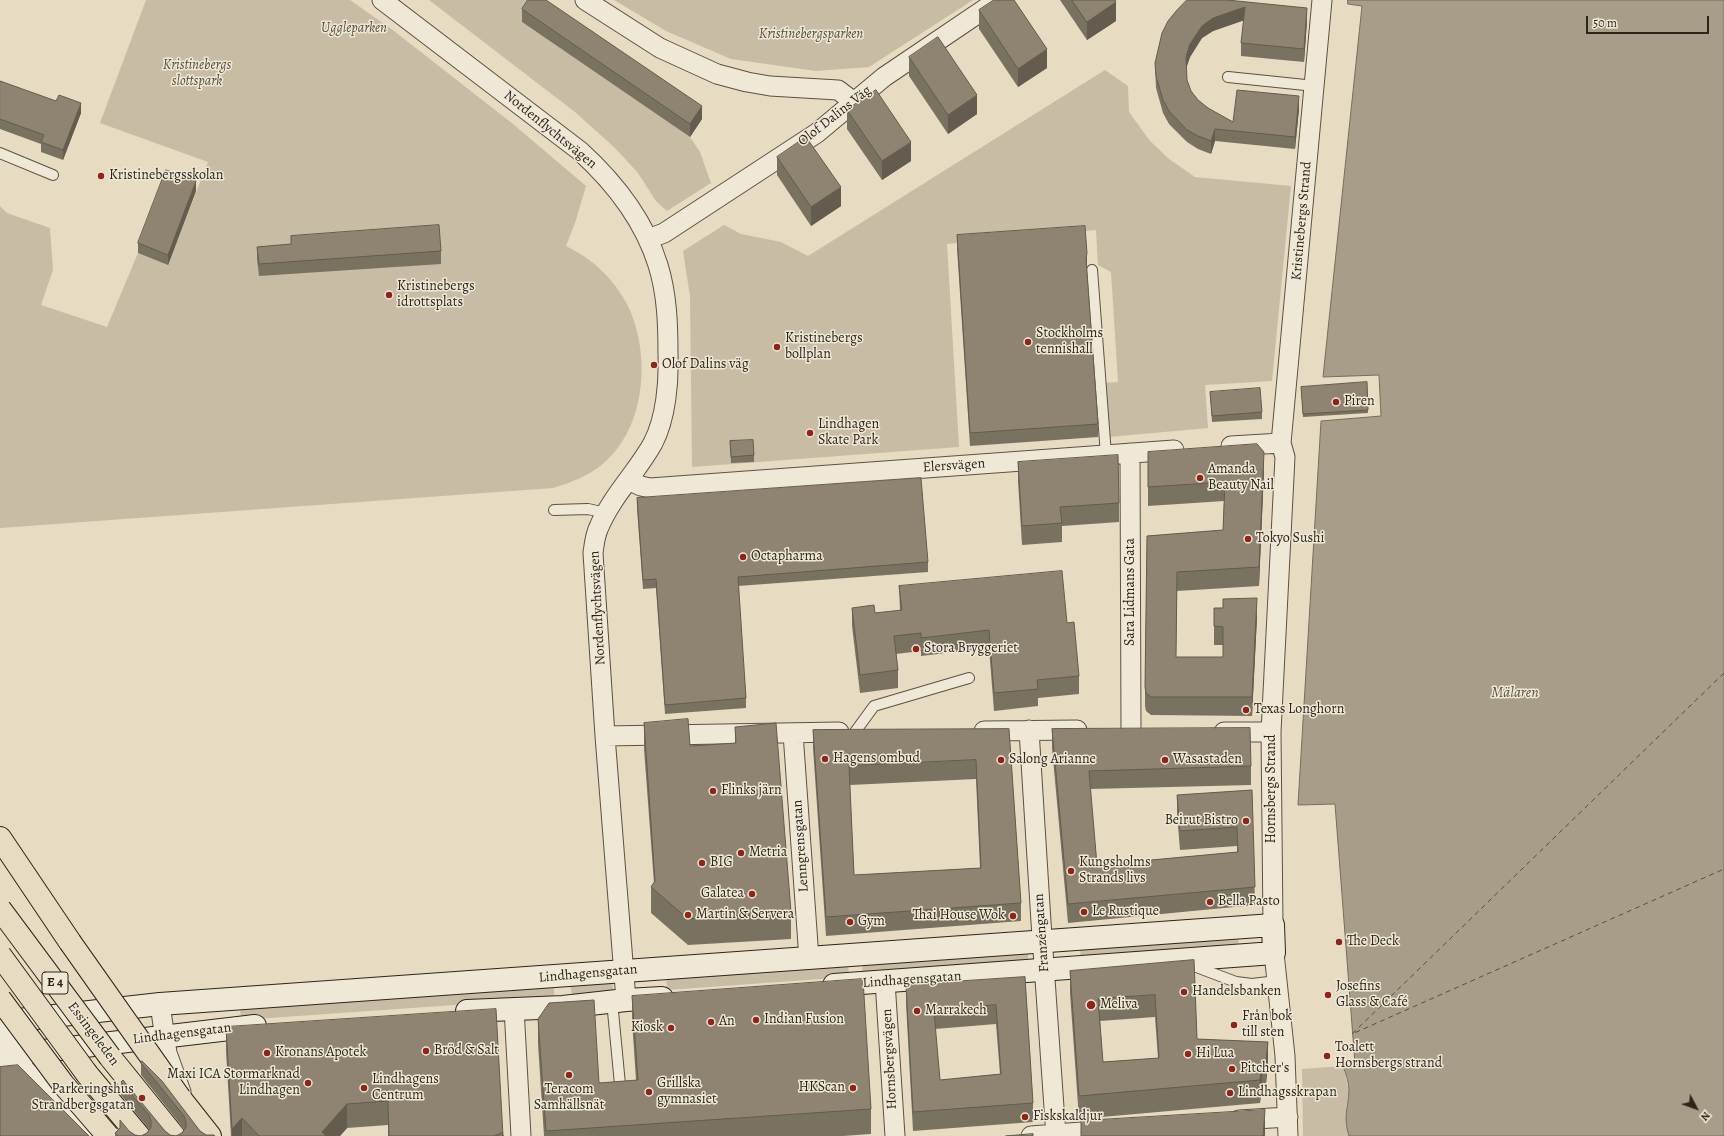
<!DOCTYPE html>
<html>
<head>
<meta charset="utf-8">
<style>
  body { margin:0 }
  #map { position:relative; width:1724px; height:1136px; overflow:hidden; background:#e7dbc1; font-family:Alegreya,serif }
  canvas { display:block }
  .north { position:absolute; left:1676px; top:1088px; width:40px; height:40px; -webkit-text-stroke:3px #efe8d7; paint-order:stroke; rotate:131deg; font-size:11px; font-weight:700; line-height:16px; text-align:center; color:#2e251a }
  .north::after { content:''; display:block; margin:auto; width:14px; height:18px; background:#2e251a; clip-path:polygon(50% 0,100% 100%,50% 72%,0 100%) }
  .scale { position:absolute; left:1586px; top:16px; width:123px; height:18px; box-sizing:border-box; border:2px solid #2e251a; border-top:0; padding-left:5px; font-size:12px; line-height:14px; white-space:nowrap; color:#2e251a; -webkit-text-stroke:3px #efe8d7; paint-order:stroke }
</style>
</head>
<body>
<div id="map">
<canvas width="1724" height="1136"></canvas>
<div class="north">N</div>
<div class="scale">50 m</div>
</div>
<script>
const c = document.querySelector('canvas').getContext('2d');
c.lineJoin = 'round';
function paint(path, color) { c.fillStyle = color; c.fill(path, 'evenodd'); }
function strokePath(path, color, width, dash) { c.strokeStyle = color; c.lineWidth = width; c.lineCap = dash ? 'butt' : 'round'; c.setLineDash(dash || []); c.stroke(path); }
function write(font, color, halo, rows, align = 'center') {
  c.font = font + ' Alegreya,serif'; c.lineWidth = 3; c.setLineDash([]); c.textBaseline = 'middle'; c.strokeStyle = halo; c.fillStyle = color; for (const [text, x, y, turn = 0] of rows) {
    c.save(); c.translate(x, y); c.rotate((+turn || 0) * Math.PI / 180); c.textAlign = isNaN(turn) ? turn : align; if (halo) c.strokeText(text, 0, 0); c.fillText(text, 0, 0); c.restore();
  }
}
paint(new Path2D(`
  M146 0H350L394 31 513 124 586 186 575 223 566 246C593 259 614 279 628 306 651 354 646 426 605 462 589 476 572 482 553 488L0 528V206L7 213 50 228 53 270 41 305 107 327 138 253 168 264 208 162 100 123Z
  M429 0H537L522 22 690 137 700 152 711 183 667 211 656 201 638 173 615 148 575 112Z
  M614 0H973L869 67 816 71 731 59 666 31Z
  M1105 70 1128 86 1129 112 1150 141 1169 159 1195 177 1291 186 1272 381 1205 385 1208 428 1109 437 1104 383 1118 382 1111 272 1098 265 1096 230 947 244 959 447 692 467 690 296 683 251 724 225 741 234 781 242 808 256Z
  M1238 935 1239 948 1081 960 1080 946Z
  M1028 953V961L863 976 862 961Z
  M848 962 849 977 667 990 666 975Z
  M570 980H612L613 989 611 992 572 997Z
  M554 983V998L241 1020 240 1006Z
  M1343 1066 1349 1091 1346 1109 1349 1136H1303L1302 1069Z`), '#c8bca5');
const water = new Path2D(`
  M1348 0H1724V1136H1349C1343 1115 1348 1110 1349 1091 1349 1083 1346 1074 1343 1066L1355 1064 1335 804 1298 805 1321 421 1381 416 1379 375 1323 377 1362 6 1348 4Z`);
paint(water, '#a89d88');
strokePath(water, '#776d5c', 1);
strokePath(new Path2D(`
  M1724 673 1352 1034 1724 869`), '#594f40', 1, [5, 4]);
const lane = new Path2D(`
  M1228 77 1315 86
  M0 153 53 175
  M1092 270 1106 455
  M554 510 588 509 606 513
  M855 732 874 706 969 678
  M1191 965 1236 982 1252 984 1277 981
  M612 1001 621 1095`);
const street = new Path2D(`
  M382 0 580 151C614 182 644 220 658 265 667 294 668 324 668 354 669 382 666 418 653 443 637 472 612 496 599 527 595 535 594 545 593 553L605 736 626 1000
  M585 0 660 48 717 74 747 82 770 86 838 90 854 102
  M648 239 664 233 817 133 884 77 998 0
  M1231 446 1281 443
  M1130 453 1131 730
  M628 480 641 486 650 488 1174 450
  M1029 730 1041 922 1056 1136
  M984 731 1077 730
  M1224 732H1271
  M793 733 809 959
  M605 736 839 732
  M1273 925 1271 732 1285 457 1281 443 1322 0
  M1274 953 1285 1056 1288 1136
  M885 981 895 1136
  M160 1004 167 1053 181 1092
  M514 1008 521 1136
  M6 1021 11 1055 89 1136
  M1239 1120 1288 1117
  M1031 1136 1107 1130`);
const secondary = new Path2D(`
  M467 1011 563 1007 626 1000 662 998
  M0 1022 160 1004 1273 925 1274 953 834 985
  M0 1056 255 1026`);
const highway = new Path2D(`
  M0 838 70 942
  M110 1057 174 1136
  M87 1074 139 1136
  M180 1098 210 1136`);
strokePath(lane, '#5c5244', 12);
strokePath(street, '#5c5244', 21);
strokePath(secondary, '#2e251a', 24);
strokePath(highway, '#2e251a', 24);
strokePath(lane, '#efe8d7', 10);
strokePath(street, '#efe8d7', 19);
strokePath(secondary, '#efe8d7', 22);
strokePath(highway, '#e7dbc1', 22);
const highwayBridge = new Path2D(`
  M0 909 110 1057
  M70 942 180 1098
  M0 955 87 1074
  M0 999 63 1084 108 1136`);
strokePath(highwayBridge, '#2e251a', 24, []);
strokePath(highwayBridge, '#e7dbc1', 22);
paint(new Path2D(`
  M1060 0H1115L1116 21 1087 40Z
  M1227 0 1307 21 1304 62 1241 56V43L1244 20 1213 31 1202 38 1190 57 1186 68 1187 80 1191 91 1198 100 1208 108 1233 122 1299 109 1295 149 1215 141 1211 154 1198 149 1187 142 1169 124 1163 113 1156 88 1155 63Z
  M522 9 702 119 690 137 522 22Z
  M979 10 1047 68 1018 87 979 29Z
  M909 57 977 114 948 134 909 76Z
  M0 81 81 113 63 160 41 152V144L0 129Z
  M847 110 911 161 882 180 847 129Z
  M777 157 841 206 811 226 777 175Z
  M196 191 168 265 138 253V243Z
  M957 235 1087 266 1086 268 1098 424V437L970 446 957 248Z
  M291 236 441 251V264L259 276 257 259V247L291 244Z
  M1367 382 1368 413 1303 417 1301 387Z
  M1210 392 1262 412V419L1212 422Z
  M730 441 754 455V462L731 463Z
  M1148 452 1264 470 1259 586 1177 591 1176 657H1223V645H1214V608L1257 617 1252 716 1151 715 1146 711 1145 706V687L1147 536 1223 530 1224 501 1148 506Z
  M1018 462 1119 503V522L1062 526V542L1022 545 1018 481Z
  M637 498 928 562V572L738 586 746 698V708L665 714 656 588 643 589 637 508Z
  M899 586 1067 623 1079 676V694L1038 698V706L994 711 989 648 921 656V651L896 654 898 670V688L860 693 852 626V608L875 613 900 611Z
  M644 723 690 746 735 743V727L791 912V939L688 945 651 913V887L654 883 644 749Z
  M1009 729 1021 903V921L826 936 813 748V730ZM976 779 980 868 854 875 850 785Z
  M1052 729 1251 766V785L1090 789 1097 865 1237 852V846L1180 850 1177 814V795L1252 790 1255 905 1068 923 1052 748Z
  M1194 960 1197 1039 1268 1042V1065L1266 1083 1262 1084 1260 1103 1079 1119 1070 993V971ZM1155 1017 1158 1058 1103 1062 1100 1021Z
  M1025 977 1033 1103V1122L913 1131 906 1004V985ZM996 1024 1000 1074 940 1080 935 1029Z
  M632 996 871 1109V1134L843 1136H544L538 1044V1019L599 1083 636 1080 632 1020Z
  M226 1027 503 1136H388V1125L347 1128 340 1136H231L226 1051Z
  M141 1063 200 1131 206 1135 215 1136H115V1133L129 1131 135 1135 141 1136 147 1133 149 1129 121 1095V1082L165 1131 170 1135 176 1136 182 1133 184 1129 141 1075Z`), '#7a7261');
paint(new Path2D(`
  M1116 2V21L1087 40V22Z
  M1245 7V20L1213 31 1202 38 1190 57 1186 69V57L1190 44 1202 26 1213 18Z
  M1307 8V21L1304 62V49Z
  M1047 49V68L1018 87V69Z
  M977 95V114L948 134V115Z
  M1299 96V109L1295 149V137Z
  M81 103V113L63 160V150Z
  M702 106V119L690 137V124Z
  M1215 129V141L1211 154V141Z
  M911 142V161L882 180V161Z
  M196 181V191L168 265V255Z
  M841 187V206L811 226V207Z
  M1087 253V266L1086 270V258Z
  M1264 452V470L1259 586V567Z
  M1257 598V617L1252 716V697Z
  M1268 1042V1065L1266 1083V1060Z
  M1262 1061V1084L1260 1103V1080Z
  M347 1104V1128L340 1136H322V1132Z
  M1265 1110V1136H1263Z
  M242 1118V1136H232V1129Z`), '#635c4f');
const building = new Path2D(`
  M528 0H546L702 106 690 124 522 9Z
  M994 0H1014L1047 49 1018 69 979 10Z
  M1072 0H1115L1116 2 1087 22Z
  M1187 0H1227L1307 8 1304 49 1241 43 1245 7 1213 18 1202 26 1190 44 1186 57 1187 80 1191 91 1198 100 1208 108 1233 122 1237 90 1299 96 1295 137 1215 129 1211 141 1198 136 1187 130 1169 111 1163 100 1156 76 1155 63 1162 33 1168 21 1177 10Z
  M938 37 977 95 948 115 909 57Z
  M0 81 56 101 59 95 81 103 63 150 41 142 44 135 0 119Z
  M876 90 911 142 882 161 847 110Z
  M806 137 841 187 811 207 777 157Z
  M166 170 196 181 168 255 138 243Z
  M439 225 441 251 259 264 257 247 291 244V236Z
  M1085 226 1087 253 1086 258 1098 424 970 433 957 235Z
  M1367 382 1368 410 1303 414 1301 387Z
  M1260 388 1262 412 1212 416 1210 392Z
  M753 440 754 455 731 457 730 441Z
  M1257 444 1264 452 1259 567 1177 572 1176 657H1223V627L1214 626V608H1223V599L1257 598 1252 697H1151L1146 693 1145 687 1147 536 1223 530 1225 482 1148 487V452Z
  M1118 455 1119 503 1060 507 1062 523 1022 526 1018 462Z
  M921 478 928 562 738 577 746 698 665 705 656 579 643 580 637 498Z
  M1062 571 1067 623 1074 622 1079 676 1037 680 1038 689 994 693 989 630 921 638V633L894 636 898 670 860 675 852 608 874 605 875 613 902 610 899 586Z
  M688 719 690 746 736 743 735 727 776 723 791 912 688 919 651 887 655 881 644 723Z
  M1250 728 1251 766 1089 771 1097 865 1238 852 1237 827 1180 831 1177 795 1252 790 1255 887 1068 904 1052 729Z
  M1009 729 1021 903 826 917 813 730ZM976 760 981 868 854 875 849 766Z
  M1194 960 1197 1039 1268 1042 1266 1060 1262 1061 1260 1080 1079 1096 1070 971ZM1155 995 1159 1058 1103 1062 1098 999Z
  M1025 977 1033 1103 913 1112 906 985ZM996 1005 1001 1074 940 1080 934 1011Z
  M863 979 871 1109 546 1131 538 1019 549 1003 594 1000 599 1083 638 1080 632 996Z
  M496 1009 503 1136 502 1133 495 1136H389L388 1101 347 1104 322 1132 326 1136H259L242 1118 232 1129 226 1027Z
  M142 1061 162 1081 200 1131 206 1135H214L215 1136H118L115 1133 120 1128V1120L129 1131 135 1135 141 1136 147 1133 151 1127V1121L149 1115 121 1082 123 1080 165 1131 170 1135 176 1136 182 1133 186 1127V1122L184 1116 141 1063Z
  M18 1065 89 1136H0V1067Z
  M1265 1110 1263 1136H1081V1121Z
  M502 1133 503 1136H495Z
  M1033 1134V1136H1006Z`);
paint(building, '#8e8471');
strokePath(building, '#635c4f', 1);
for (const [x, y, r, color] of [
  [101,176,4,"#8f2418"],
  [389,295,4,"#8f2418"],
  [1028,342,4,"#8f2418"],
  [777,347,4,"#8f2418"],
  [654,365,4,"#8f2418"],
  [1336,402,4,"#8f2418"],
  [810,433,4,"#8f2418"],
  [1200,478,4,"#8f2418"],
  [1248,539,4,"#8f2418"],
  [743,557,4,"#8f2418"],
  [916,649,4,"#8f2418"],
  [1246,710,4,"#8f2418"],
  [825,759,4,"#8f2418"],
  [1001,760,4,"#8f2418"],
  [1165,760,4,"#8f2418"],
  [713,791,4,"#8f2418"],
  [1246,821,4,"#8f2418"],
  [741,853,4,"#8f2418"],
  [702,863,4,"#8f2418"],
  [1071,871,4,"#8f2418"],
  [752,894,4,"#8f2418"],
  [1210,902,4,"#8f2418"],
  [1084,912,4,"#8f2418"],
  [688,915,4,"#8f2418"],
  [1013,916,4,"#8f2418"],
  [850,922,4,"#8f2418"],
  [1339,942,4,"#8f2418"],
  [1184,992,4,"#8f2418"],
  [1328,995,4,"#8f2418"],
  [1091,1005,5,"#8f2418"],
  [917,1011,4,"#8f2418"],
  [756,1020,4,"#8f2418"],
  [711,1022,4,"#8f2418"],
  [1234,1025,4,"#8f2418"],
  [671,1028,4,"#8f2418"],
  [426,1051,4,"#8f2418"],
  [267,1053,4,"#8f2418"],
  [1188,1054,4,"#8f2418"],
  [1327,1056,4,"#8f2418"],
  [1232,1069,4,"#8f2418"],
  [569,1075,4,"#8f2418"],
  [308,1083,4,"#8f2418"],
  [364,1088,4,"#8f2418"],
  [853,1088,4,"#8f2418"],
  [649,1092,4,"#8f2418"],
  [1230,1093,4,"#8f2418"],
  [142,1098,4,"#8f2418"],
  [1025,1117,4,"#8f2418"]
]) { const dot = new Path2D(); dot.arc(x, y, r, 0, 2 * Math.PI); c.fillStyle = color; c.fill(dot); strokePath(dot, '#efe8d7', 1.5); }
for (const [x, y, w] of [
  [55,983,26]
]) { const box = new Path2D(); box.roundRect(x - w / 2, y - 11, w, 22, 3); c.fillStyle = '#efe8d7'; c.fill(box); strokePath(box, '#2e251a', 1); }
write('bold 13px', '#2e251a', null, [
  ["E 4",55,983]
]);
write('italic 14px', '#544b3d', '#efe8d7', [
  ["Uggleparken",354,29],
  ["Kristinebergsparken",811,35],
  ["Kristinebergs",197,66],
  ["slottspark",197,82]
]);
write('14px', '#2e251a', '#efe8d7', [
  ["Olof Dalins Väg",835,116,-38],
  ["Nordenflychtsvägen",550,130,39],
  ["Kristinebergs Strand",1302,221,-85],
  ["Elersvägen",954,466,-4],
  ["Sara Lidmans Gata",1131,592,-90],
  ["Nordenflychtsvägen",598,608,-93],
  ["Hornsbergs Strand",1272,789,-90],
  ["Lenngrensgatan",801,846,-94],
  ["Franzéngatan",1042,933,-94],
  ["Lindhagensgatan",588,974,-5],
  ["Lindhagensgatan",912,980,-4],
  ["Essingeleden",93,1034,53],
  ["Lindhagensgatan",182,1034,-7],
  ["Hornsbergsvägen",890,1059,-93]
]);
write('14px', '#2e251a', '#efe8d7', [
  ["Kristinebergsskolan",109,176],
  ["Kristinebergs",397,287],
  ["idrottsplats",397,303],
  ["Stockholms",1036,334],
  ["tennishall",1036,350],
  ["Kristinebergs",785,339],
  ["bollplan",785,355],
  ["Olof Dalins väg",662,365],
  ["Piren",1344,402],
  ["Lindhagen",818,425],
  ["Skate Park",818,441],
  ["Amanda",1208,470],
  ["Beauty Nail",1208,486],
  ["Tokyo Sushi",1256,539],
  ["Octapharma",751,557],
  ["Stora Bryggeriet",924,649],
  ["Texas Longhorn",1254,710],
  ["Hagens ombud",833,759],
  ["Salong Arianne",1009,760],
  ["Wasastaden",1173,760],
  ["Flinks järn",721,791],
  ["Beirut Bistro",1238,821,"right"],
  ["Metria",749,853],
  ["BIG",710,863],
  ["Kungsholms",1079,863],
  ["Strands livs",1079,879],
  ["Galatea",744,894,"right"],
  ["Bella Pasto",1218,902],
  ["Le Rustique",1092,912],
  ["Martin & Servera",696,915],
  ["Thai House Wok",1005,916,"right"],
  ["Gym",858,922],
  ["The Deck",1347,942],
  ["Josefins",1336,987],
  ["Glass & Café",1336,1003],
  ["Handelsbanken",1192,992],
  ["Meliva",1100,1005],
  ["Marrakech",925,1011],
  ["Från bok",1242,1017],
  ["till sten",1242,1033],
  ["Indian Fusion",764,1020],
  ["An",719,1022],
  ["Kiosk",663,1028,"right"],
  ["Toalett",1335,1048],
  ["Hornsbergs strand",1335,1064],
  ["Bröd & Salt",434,1051],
  ["Kronans Apotek",275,1053],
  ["Hi Lua",1196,1054],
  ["Pitcher's",1240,1069],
  ["Maxi ICA Stormarknad",300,1075,"right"],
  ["Lindhagen",300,1091,"right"],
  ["Lindhagens",372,1080],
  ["Centrum",372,1096],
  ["Grillska",657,1084],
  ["gymnasiet",657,1100],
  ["HKScan",845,1088,"right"],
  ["Parkeringshus",134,1090,"right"],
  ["Strandbergsgatan",134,1106,"right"],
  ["Teracom",569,1090,"center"],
  ["Samhällsnät",569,1106,"center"],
  ["Lindhagsskrapan",1238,1093],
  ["Fiskskaldjur",1033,1117]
], 'left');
write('italic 15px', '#594f40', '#efe8d7', [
  ["Mälaren",1515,693]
]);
</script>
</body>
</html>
